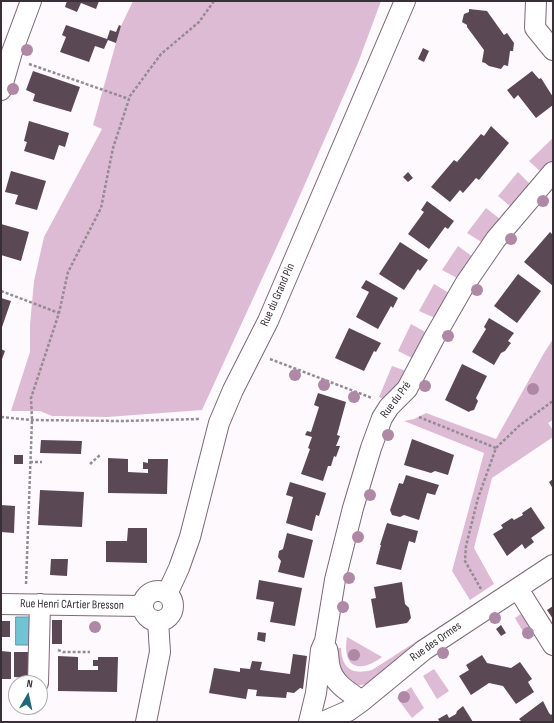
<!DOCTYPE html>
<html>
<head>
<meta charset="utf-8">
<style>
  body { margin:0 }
  #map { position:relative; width:554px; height:723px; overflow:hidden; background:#fef9fc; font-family:"Sofia Sans Condensed",sans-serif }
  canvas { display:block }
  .frame { position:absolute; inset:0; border:2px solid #393037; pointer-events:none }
  .north { position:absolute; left:8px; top:675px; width:40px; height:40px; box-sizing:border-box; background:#fff; border:1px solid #b0acaf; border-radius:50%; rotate:9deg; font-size:11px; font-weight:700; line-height:16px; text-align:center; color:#393037 }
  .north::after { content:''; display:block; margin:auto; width:14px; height:18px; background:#206876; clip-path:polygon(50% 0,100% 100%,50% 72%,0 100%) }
</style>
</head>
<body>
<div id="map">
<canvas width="554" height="723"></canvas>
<div class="frame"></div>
<div class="north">N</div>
</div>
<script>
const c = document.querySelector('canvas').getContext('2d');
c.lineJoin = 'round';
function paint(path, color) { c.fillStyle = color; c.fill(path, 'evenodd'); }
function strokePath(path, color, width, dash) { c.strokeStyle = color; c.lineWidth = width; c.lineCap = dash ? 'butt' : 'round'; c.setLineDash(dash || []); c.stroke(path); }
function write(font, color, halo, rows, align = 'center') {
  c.font = font + ' "Sofia Sans Condensed",sans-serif'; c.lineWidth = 4; c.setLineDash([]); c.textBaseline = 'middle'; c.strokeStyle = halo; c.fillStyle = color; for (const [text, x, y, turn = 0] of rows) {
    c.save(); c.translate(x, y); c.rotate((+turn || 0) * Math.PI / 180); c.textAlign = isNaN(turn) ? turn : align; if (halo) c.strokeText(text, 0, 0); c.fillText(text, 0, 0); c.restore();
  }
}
paint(new Path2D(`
  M133 1H381L358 63 294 209 202 410 107 417 52 416 40 411H11L30 352V325L34 281 44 237 102 129 93 125 116 43 121 26Z
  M553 138V162L542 173 529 161Z
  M518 172 530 184 512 207 510 206 498 196Z
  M486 208 500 219 501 221 483 243 467 233Z
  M458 246 473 257 459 279 442 270Z
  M434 284 449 293 435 318 419 311Z
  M411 324 427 333 412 358 398 351Z
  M553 339V420L548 423 553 430V437L492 478 474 548 494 584 470 600 452 571 484 453 404 421 414 419 426 413 496 439 544 353Z
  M392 366 409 372 385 400 379 397Z
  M481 600 483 602 370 683C359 686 353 687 344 681L333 647 341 648C342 669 352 675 372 670Z
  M521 614 523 615 537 634 528 640 515 618Z
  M347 637 382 657C359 674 342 668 347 637Z
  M434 669 449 691 437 699 423 676Z
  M411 687 424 708 412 718 397 698Z`), '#debbd4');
const water = new Path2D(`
  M16 617H30V645H16Z`);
paint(water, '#72c4d5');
strokePath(water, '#6198a6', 1);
paint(new Path2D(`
  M67 1H99L96 9 81 3 77 12 65 7Z
  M469 9 487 11 504 35 507 33 514 43 513 51H510L508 66 504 65 501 69 489 66 485 63 482 62 484 50 467 27V25L462 22 464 14 469 12Z
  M66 25 107 39 110 30 116 32 119 25 121 26 116 43 108 40 104 49 95 46 89 62 60 52 66 37 62 35Z
  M423 48 429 51 424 62 418 59Z
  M33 71 80 87 71 112 33 101 35 94 26 90Z
  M532 71 539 79 541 78 553 97V105L536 118 518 95 514 99 507 90Z
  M29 121 69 133 65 147 59 145 54 160 24 151 27 142 24 141Z
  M491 126 509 143 479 180 476 178 463 193 460 190 450 202 431 187 454 160 457 162 481 134 484 136Z
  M11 171 46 181 37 210 15 204 18 195 5 192Z
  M408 172 413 178 408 182 403 177Z
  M427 201 454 221 448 229 445 227 429 249 408 234 424 212 421 210Z
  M1 224 29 232 21 261 1 255Z
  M550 232 553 235V286L524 262Z
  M400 242 428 260 420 271 418 269 404 290 379 274Z
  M518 274 541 291 517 323 494 306Z
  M366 280 398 298 393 308 391 306 378 329 356 317 369 292 361 288Z
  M1 298 11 301 1 330Z
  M489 318 514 333 508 341 511 343 505 351 501 353 494 365 472 352 486 329 484 327Z
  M349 328 381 343 376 352 374 351 364 371 335 358Z
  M1 349 5 351 1 362Z
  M462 364 487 376 476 398 478 401 474 410 470 411 469 412 445 400Z
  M318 393 346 402 337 435 340 436 336 446H340L336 457 334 456 331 466H328L323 481 301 474 310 449 308 448 312 437 305 435 307 431 311 432 319 407 314 405Z
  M412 439 454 455 448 475 435 471 431 473 404 465Z
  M41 440 82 441 81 454 40 453Z
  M14 455H23V464H14Z
  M108 458 128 459V472L148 473V469H143V462L148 463V459H168L167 494 108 493Z
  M406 475 439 485 435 495 427 493 419 520 404 515 400 517 392 515 390 510 399 483 403 484Z
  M553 479V489L549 482Z
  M290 482 326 493 319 516 316 515 312 531 286 523 293 497 286 495Z
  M40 490 84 492 82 527 38 525Z
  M1 505 15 506 14 533 1 532Z
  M531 507 545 528 531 538 534 542 525 549 522 544 507 556 493 534 503 528 501 525 512 518 514 520 523 515 522 513Z
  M387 523 418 531 415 543 409 541 401 570 376 564 381 545H380Z
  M128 528H147V563L106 562V541H127Z
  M287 533 313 540 304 578 278 572 281 561 278 557 279 551 283 549Z
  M51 559H68L67 576 50 575Z
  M259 580 302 588 295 626 270 622 274 602 256 599Z
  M402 582 405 604 409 608 411 618 407 623 376 628 371 599 376 598 374 587Z
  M553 606V619L547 610Z
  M52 620H62V644H52Z
  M2 621H10V637H1Z
  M501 625 506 633 501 636 496 629Z
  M258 632 266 633 265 642 257 640Z
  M1 651 11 652V679H1Z
  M14 652H30L29 678 14 677Z
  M293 654 307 656 303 689 300 688 294 693 287 692 286 698 256 696 257 690 248 689 246 699 209 693 214 668 240 672V668L250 669 252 661 262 662 260 670 290 674Z
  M482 655 487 663 511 668 520 662 532 679 528 682 534 692 516 704 503 686 489 683 471 695 459 676 469 670 466 665Z
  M58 656 78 657V670H98V666H93V660H98V657H118L117 692 58 691Z
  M543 701 549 713 551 715 553 713V722H522L519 719Z
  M463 706 473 722H440L438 719 447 714 449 718 456 714 457 711Z`), '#5b4855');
const minor = new Path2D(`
  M536 1 535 28 553 50
  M1 90 12 52 31 1
  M518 589 553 645
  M143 606a15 15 0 1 1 30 0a15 15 0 1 1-30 0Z
  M167 594 179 568 190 537 219 423 233 390 268 321 405 1
  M1 604 143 606
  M327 649C329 655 328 661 330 668 334 684 349 692 362 701
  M38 683 40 604
  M146 722 160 652 158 621
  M309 722 316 693 321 650 325 641 335 580 353 508 371 448 382 418 389 407 407 389 434 338 465 284 496 239 553 172
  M323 722 348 711 362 701 424 650 553 565`);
strokePath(minor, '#7d6977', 22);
strokePath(new Path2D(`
  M29 64 129 99
  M1 291 59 313
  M270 359 372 398
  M1 417 32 420 122 421 200 419
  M419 417 496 448
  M30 462H42
  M90 464 100 455
  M26 584 32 420 31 398 59 313 68 272 101 208 113 148 130 96 161 54 199 22 214 1
  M481 589 465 561 466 546 478 498 496 448 520 425 553 401
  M58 650 63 652H90`), '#948c92', 2.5, [3, 2]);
strokePath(minor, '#fff', 20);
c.fillStyle = '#ae88a5';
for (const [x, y] of [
  [27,50],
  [13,89],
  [543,201],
  [511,239],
  [477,290],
  [448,336],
  [295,375],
  [324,385],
  [425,386],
  [533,389],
  [354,397],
  [388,435],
  [370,495],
  [358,537],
  [349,578],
  [343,607],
  [495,618],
  [95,627],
  [528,633],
  [443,653],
  [354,655],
  [404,697]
]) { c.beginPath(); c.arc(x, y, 6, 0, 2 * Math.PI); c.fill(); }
write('12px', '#393037', '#fff', [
  ["Rue du Grand Pin",278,295,-66],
  ["Rue du Pré",396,400,-53],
  ["Rue Henri CArtier Bresson",72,605,1],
  ["Rue des Ormes",436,642,-35]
]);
</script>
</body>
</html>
